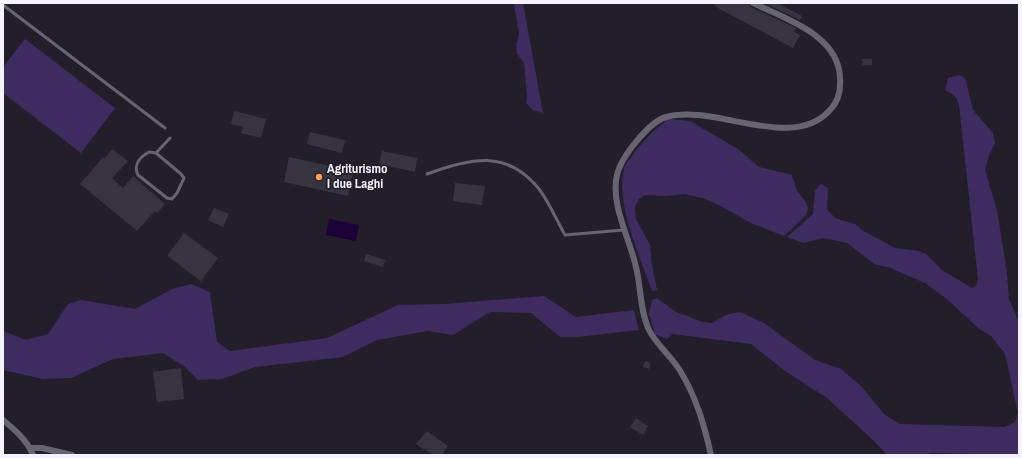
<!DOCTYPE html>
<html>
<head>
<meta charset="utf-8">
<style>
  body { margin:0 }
  #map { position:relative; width:1022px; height:458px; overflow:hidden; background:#221f2a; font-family:"Archivo Narrow",sans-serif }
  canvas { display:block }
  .frame { position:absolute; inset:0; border:4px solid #f4f2fa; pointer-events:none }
</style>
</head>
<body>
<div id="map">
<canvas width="1022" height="458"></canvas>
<div class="frame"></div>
</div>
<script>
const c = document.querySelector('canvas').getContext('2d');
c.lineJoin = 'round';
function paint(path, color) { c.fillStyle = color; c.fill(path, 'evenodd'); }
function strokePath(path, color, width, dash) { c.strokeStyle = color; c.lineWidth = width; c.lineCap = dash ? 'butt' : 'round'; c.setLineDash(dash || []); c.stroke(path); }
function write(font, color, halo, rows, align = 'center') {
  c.font = font + ' "Archivo Narrow",sans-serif'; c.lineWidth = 3.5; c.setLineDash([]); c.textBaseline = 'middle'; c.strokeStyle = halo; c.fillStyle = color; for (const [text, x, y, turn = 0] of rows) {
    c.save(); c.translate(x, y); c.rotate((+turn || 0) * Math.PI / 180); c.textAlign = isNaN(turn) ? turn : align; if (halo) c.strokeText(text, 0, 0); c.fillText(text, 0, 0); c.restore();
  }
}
paint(new Path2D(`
  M514 3H523L543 113 533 110 526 103 527 96 524 63 517 54 516 45 519 34Z
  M25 39 115 108 81 153 3 93V67Z
  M959 75 965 78 973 110 993 133 995 143 989 155 985 170 997 210 1007 273 1009 299 1019 322V455L931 453 923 455H887L874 441 827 398 785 371 751 344 673 334 667 339 655 334 649 314 652 300 657 298 676 312 703 322 712 323 728 314 740 312 764 323 815 360 841 369 860 385 885 415 900 424 1004 427 1015 422 1018 413 1005 354 991 336 978 328 948 300 925 283 890 268 874 264 847 243 824 238 803 243 787 237 813 214 815 191 821 184 828 188 827 209 835 218 855 224 862 230 895 248 919 251 926 254 942 270 972 288 976 286 978 279 959 106C957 97 954 94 945 90L948 78Z
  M668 119 690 121 738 149 759 167 792 175 797 191 806 202 808 209 806 215 784 236 751 223 717 204 702 198 685 194 667 196 645 195 639 199 635 207 636 219 650 245 652 265 657 290 652 291C641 259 613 199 625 166 626 163 630 159 632 156 642 142 654 130 668 119Z
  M191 284 210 292 217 342 230 351 327 338 398 305 444 304 544 296 576 317 634 310 639 330 577 337H560L531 313 490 312 453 335 428 331 377 340 343 357 255 367 222 379 198 380 185 367 163 353 113 359 71 378 43 379 3 370V331L26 340 48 334 68 304 81 300 135 309 172 289Z`), '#3e2b60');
paint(new Path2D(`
  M329 219 359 225 356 241 326 235Z`), '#1a0236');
paint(new Path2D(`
  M712 3H749L751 7 796 28 794 32 800 35 793 48 718 8Z
  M764 3H777L802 16 800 20Z
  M862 59H872V65H863Z
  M234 111 266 119 261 138 241 133 243 127 231 124Z
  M310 132 345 140 342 153 307 144Z
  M112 149 128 161 112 178 123 188 133 176 165 204 157 213 155 211 137 231 80 184 103 157 105 158Z
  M382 151 417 158 415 172 379 164Z
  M289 157 353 171 348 196 284 182Z
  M455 183 485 186 482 205 453 201Z
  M214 208 229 214 223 227 208 220Z
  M184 233 218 258 201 281 167 256Z
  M366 254 385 260 383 267 364 261Z
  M645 361 651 363 649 369 643 367Z
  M181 368 184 399 157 402 153 372Z
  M636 418 648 426 643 435 630 427Z
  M427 431 448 446 442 455H433L416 444Z`), '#373440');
strokePath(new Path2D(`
  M3 5 165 128
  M149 152 156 153 181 174 184 178 177 193 172 199 167 198 138 175C133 165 140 157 149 152Z
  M156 153 170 138
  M427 174C470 158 507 149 539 189 549 202 557 221 565 235L624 230`), '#676471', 3);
strokePath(new Path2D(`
  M3 420C15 430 27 440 33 455
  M30 448H42L72 455
  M711 455C704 424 696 396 679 369 670 355 656 344 649 330 640 311 641 287 636 267 630 239 610 204 617 175 621 157 649 122 666 117 714 103 792 153 830 110 839 101 841 89 840 77 838 35 786 19 753 3`), '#676471', 6);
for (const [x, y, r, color] of [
  [319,177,4,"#fa9f4e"]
]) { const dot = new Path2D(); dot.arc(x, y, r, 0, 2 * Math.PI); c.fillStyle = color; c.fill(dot); strokePath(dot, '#221f2a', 1.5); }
write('bold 13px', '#f4f2fa', '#221f2a', [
  ["Agriturismo",327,170],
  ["I due Laghi",327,185]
], 'left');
</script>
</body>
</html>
